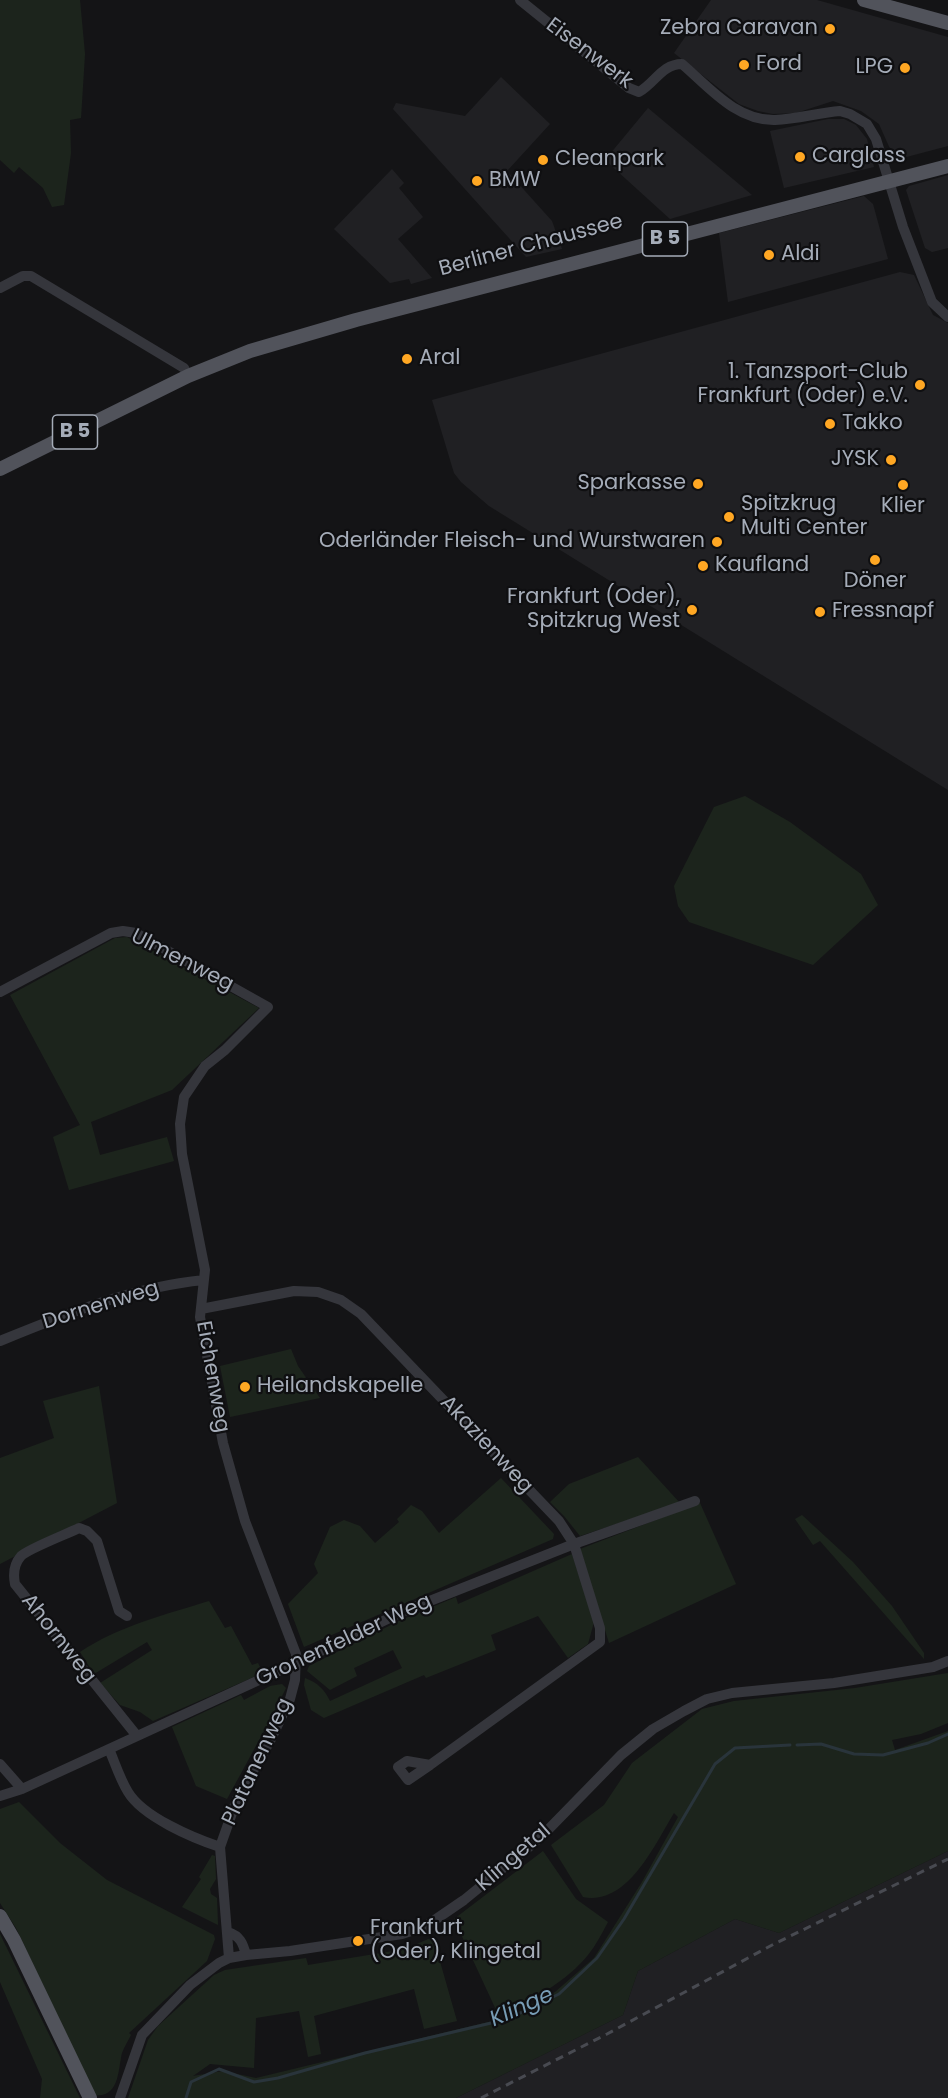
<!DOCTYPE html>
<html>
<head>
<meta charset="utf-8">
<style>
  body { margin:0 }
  canvas { display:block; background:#141416 }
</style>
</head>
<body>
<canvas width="948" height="2098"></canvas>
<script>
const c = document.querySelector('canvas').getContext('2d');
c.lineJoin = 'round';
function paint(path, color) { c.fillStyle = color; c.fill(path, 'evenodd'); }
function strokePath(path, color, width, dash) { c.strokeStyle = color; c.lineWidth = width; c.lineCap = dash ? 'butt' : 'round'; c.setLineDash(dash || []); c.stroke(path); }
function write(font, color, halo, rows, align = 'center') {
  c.font = font + ' Poppins,sans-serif'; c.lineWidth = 4.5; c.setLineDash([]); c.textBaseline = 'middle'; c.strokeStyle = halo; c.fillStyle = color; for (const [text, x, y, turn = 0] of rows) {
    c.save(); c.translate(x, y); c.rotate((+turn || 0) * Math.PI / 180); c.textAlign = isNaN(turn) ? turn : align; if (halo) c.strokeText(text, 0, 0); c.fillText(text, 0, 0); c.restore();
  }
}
paint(new Path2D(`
  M711 0H817L948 37V146L895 160 879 124 861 111 833 101 796 113 773 114 758 111 739 104 674 53Z
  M501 77 550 124 507 171 552 221 562 249 526 257 393 109 396 103 465 116Z
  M648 108 752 195 670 219 605 160Z
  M828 119H844L856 125 867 139 874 167 784 188 770 131Z
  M392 169 404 183 399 188 423 217 398 239 432 278 411 284 409 279 390 283 334 229Z
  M948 175V248L932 252 925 248 906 190 909 186Z
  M864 196 873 204 888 259 728 302 719 233Z
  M900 272 914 275 933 315 948 323V790L489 506 461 482 454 473 432 400Z
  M948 1851V2098H456L623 2015 638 1971 735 1919 779 1933Z`), '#202023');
paint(new Path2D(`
  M0 0H80L85 54 81 118 70 120 71 153 64 205 52 207 43 188 19 167 14 173 0 160Z
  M745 796 790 822 861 874 878 905 813 965 689 922 678 906 674 886 714 807Z
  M127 937 259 1008 172 1090 91 1122 100 1155 167 1137 174 1161 69 1190 53 1137 80 1125 10 995 115 938Z
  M291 1349 298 1366 320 1398 230 1417 220 1366Z
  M99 1386 117 1503 0 1564V1458L54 1438 43 1401Z
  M638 1457 680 1503 580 1536 564 1516 550 1502 569 1484Z
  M501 1478 554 1534 553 1539 304 1647 288 1604 318 1573 314 1564 330 1527 344 1520 360 1526 375 1543 399 1522 397 1519 411 1505 422 1511 439 1533Z
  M700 1503 736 1584 609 1643 580 1549Z
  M802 1515 853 1562 892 1606 924 1653V1659L820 1541 813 1545 795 1519Z
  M572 1554 594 1622 588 1644 568 1658 538 1616 491 1635 496 1650 426 1678 424 1675 324 1718 311 1710 304 1685 305 1678C318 1683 324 1689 330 1701L402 1668 393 1650 354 1668 357 1676 330 1690 307 1671 309 1666 399 1621 456 1597 458 1604Z
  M209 1601 225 1628 231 1626 252 1665 258 1663 263 1673 153 1721 140 1712 120 1705 100 1683 152 1650 147 1642 94 1674 80 1652C119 1626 164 1615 209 1601Z
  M948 1673V1723L921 1734 892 1740 895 1750 948 1731V1851L779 1933 735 1919 638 1971 623 2015 456 2098H128L148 2040 158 2026 214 1975 225 1970 306 1958 308 1965 405 1949 433 1937 457 2021 424 2029 414 1989 314 2016 321 2054 308 2057 299 2011 256 2018 254 2068 210 2064 193 2076 223 2071 256 2078 509 2017 555 1992 594 1958 642 1882 678 1817 674 1813C655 1844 628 1906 583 1897L551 1845 604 1805 632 1763 702 1709 734 1701 855 1688Z
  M282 1684 286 1688 270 1720 227 1799 196 1786 172 1727 241 1695 244 1700 270 1686Z
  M19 1802 60 1843 107 1880 214 1935 215 1939 207 1961 129 2033 131 2035C128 2041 124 2047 122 2053 118 2068 120 2098 95 2095L16 1928 0 1903V1809Z
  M543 1851 576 1899 608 1922C602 1933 596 1945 588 1955 569 1979 527 2006 497 2012L454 1919Z
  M212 1855 215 1856 216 1879 210 1889 211 1894 217 1898 218 1925 182 1907 201 1879 199 1877Z
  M0 1934 1 1936 80 2098H40L42 2079 0 1982Z`), '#1c241c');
strokePath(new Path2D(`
  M797 1745 821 1744 854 1754 883 1755 928 1743 948 1734
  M186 2098 191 2082 219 2069 254 2082 278 2078 365 2053 508 2019 559 1994 597 1958 624 1919 715 1764 735 1748 790 1745`), '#29343b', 3);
strokePath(new Path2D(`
  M520 0 629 88 639 92C655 83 662 64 682 64 709 87 736 121 775 120 797 119 818 113 840 111L850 114 867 124 876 139 903 227 932 302 948 317
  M0 288 23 276H31L184 368 188 376
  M0 992 111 933 123 931 136 933 268 1007 225 1050 205 1066 184 1097 180 1124 182 1154 205 1270 200 1317 223 1443 245 1521 296 1654 295 1680 290 1699 270 1741 237 1799 220 1847 229 1958
  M201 1309 294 1291 318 1292 341 1300 361 1314 559 1521 574 1544 600 1628V1642L430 1765 407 1761 398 1767 408 1780 430 1765
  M0 1341C66 1314 132 1287 204 1280
  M127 1616 119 1611 97 1541 87 1531 79 1528C67 1534 28 1549 21 1556 14 1564 13 1574 15 1584L137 1736
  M109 1749C115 1763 120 1779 128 1792 143 1817 193 1838 220 1847
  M0 1764 22 1789
  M0 1796 22 1789 296 1663 402 1612 574 1544 695 1501
  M228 1932C240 1936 243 1943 246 1955
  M120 2098 142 2035 190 1985 219 1963 229 1958 246 1955 290 1951 402 1934 426 1926 464 1900 540 1838 621 1755 653 1729 684 1711 707 1699 732 1693 834 1683 933 1667 948 1661`), '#35363c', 10);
strokePath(new Path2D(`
  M864 0 948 23
  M0 469 188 376 250 351 356 320 948 166
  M0 1916 14 1940 90 2098`), '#51535b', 14);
strokePath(new Path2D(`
  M481 2098 607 2034 774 1944 948 1859`), '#484a51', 3, [8, 6]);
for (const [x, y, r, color] of [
  [830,29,6,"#ffa723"],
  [744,65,6,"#ffa723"],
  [905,68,6,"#ffa723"],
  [800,157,6,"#ffa723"],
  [543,160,6,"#ffa723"],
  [477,181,6,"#ffa723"],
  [769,255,6,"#ffa723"],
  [407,359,6,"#ffa723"],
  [920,385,6,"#ffa723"],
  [830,424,6,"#ffa723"],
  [891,460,6,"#ffa723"],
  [698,484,6,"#ffa723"],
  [903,485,6,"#ffa723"],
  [729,517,6,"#ffa723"],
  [717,542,6,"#ffa723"],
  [875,560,6,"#ffa723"],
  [703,566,6,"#ffa723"],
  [692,610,6,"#ffa723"],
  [820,612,6,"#ffa723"],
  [245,1387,6,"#ffa723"],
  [358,1941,6,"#ffa723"]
]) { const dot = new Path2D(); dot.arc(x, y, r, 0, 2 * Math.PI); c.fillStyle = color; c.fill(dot); strokePath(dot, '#0f0f11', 2); }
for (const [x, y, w] of [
  [665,239,45],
  [75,432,45]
]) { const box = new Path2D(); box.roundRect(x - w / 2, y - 17, w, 34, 4.5); c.fillStyle = '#0f0f11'; c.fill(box); strokePath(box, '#a5acb8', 1.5); }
write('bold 20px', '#a5acb8', null, [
  ["B 5",665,239],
  ["B 5",75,432]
]);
write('21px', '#a5acb8', '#0f0f11', [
  ["Zebra Caravan",818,29,"right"],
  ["Ford",756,65],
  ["LPG",893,68,"right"],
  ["Carglass",812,157],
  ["Cleanpark",555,160],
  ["BMW",489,181],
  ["Aldi",781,255],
  ["Aral",419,359],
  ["1. Tanzsport-Club",908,373,"right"],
  ["Frankfurt (Oder) e.V.",908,397,"right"],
  ["Takko",842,424],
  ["JYSK",879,460,"right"],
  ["Sparkasse",686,484,"right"],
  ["Spitzkrug",741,505],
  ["Multi Center",741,529],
  ["Klier",903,507,"center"],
  ["Oderländer Fleisch- und Wurstwaren",705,542,"right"],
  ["Kaufland",715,566],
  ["Döner",875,582,"center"],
  ["Frankfurt (Oder),",680,598,"right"],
  ["Spitzkrug West",680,622,"right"],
  ["Fressnapf",832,612],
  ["Heilandskapelle",257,1387],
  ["Frankfurt",370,1929],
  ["(Oder), Klingetal",370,1953]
], 'left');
write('21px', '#a5acb8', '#0f0f11', [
  ["Eisenwerk",589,54,37],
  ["Berliner Chaussee",531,246,-15],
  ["Ulmenweg",182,961,27],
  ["Dornenweg",101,1306,-17],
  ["Eichenweg",212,1377,80],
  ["Akazienweg",486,1445,47],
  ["Ahornweg",58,1639,52],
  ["Gronenfelder Weg",344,1641,-25],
  ["Platanenweg",258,1762,-65],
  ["Klingetal",514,1858,-41]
]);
write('italic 22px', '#789db6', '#0f0f11', [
  ["Klinge",522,2008,-24]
]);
</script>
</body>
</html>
